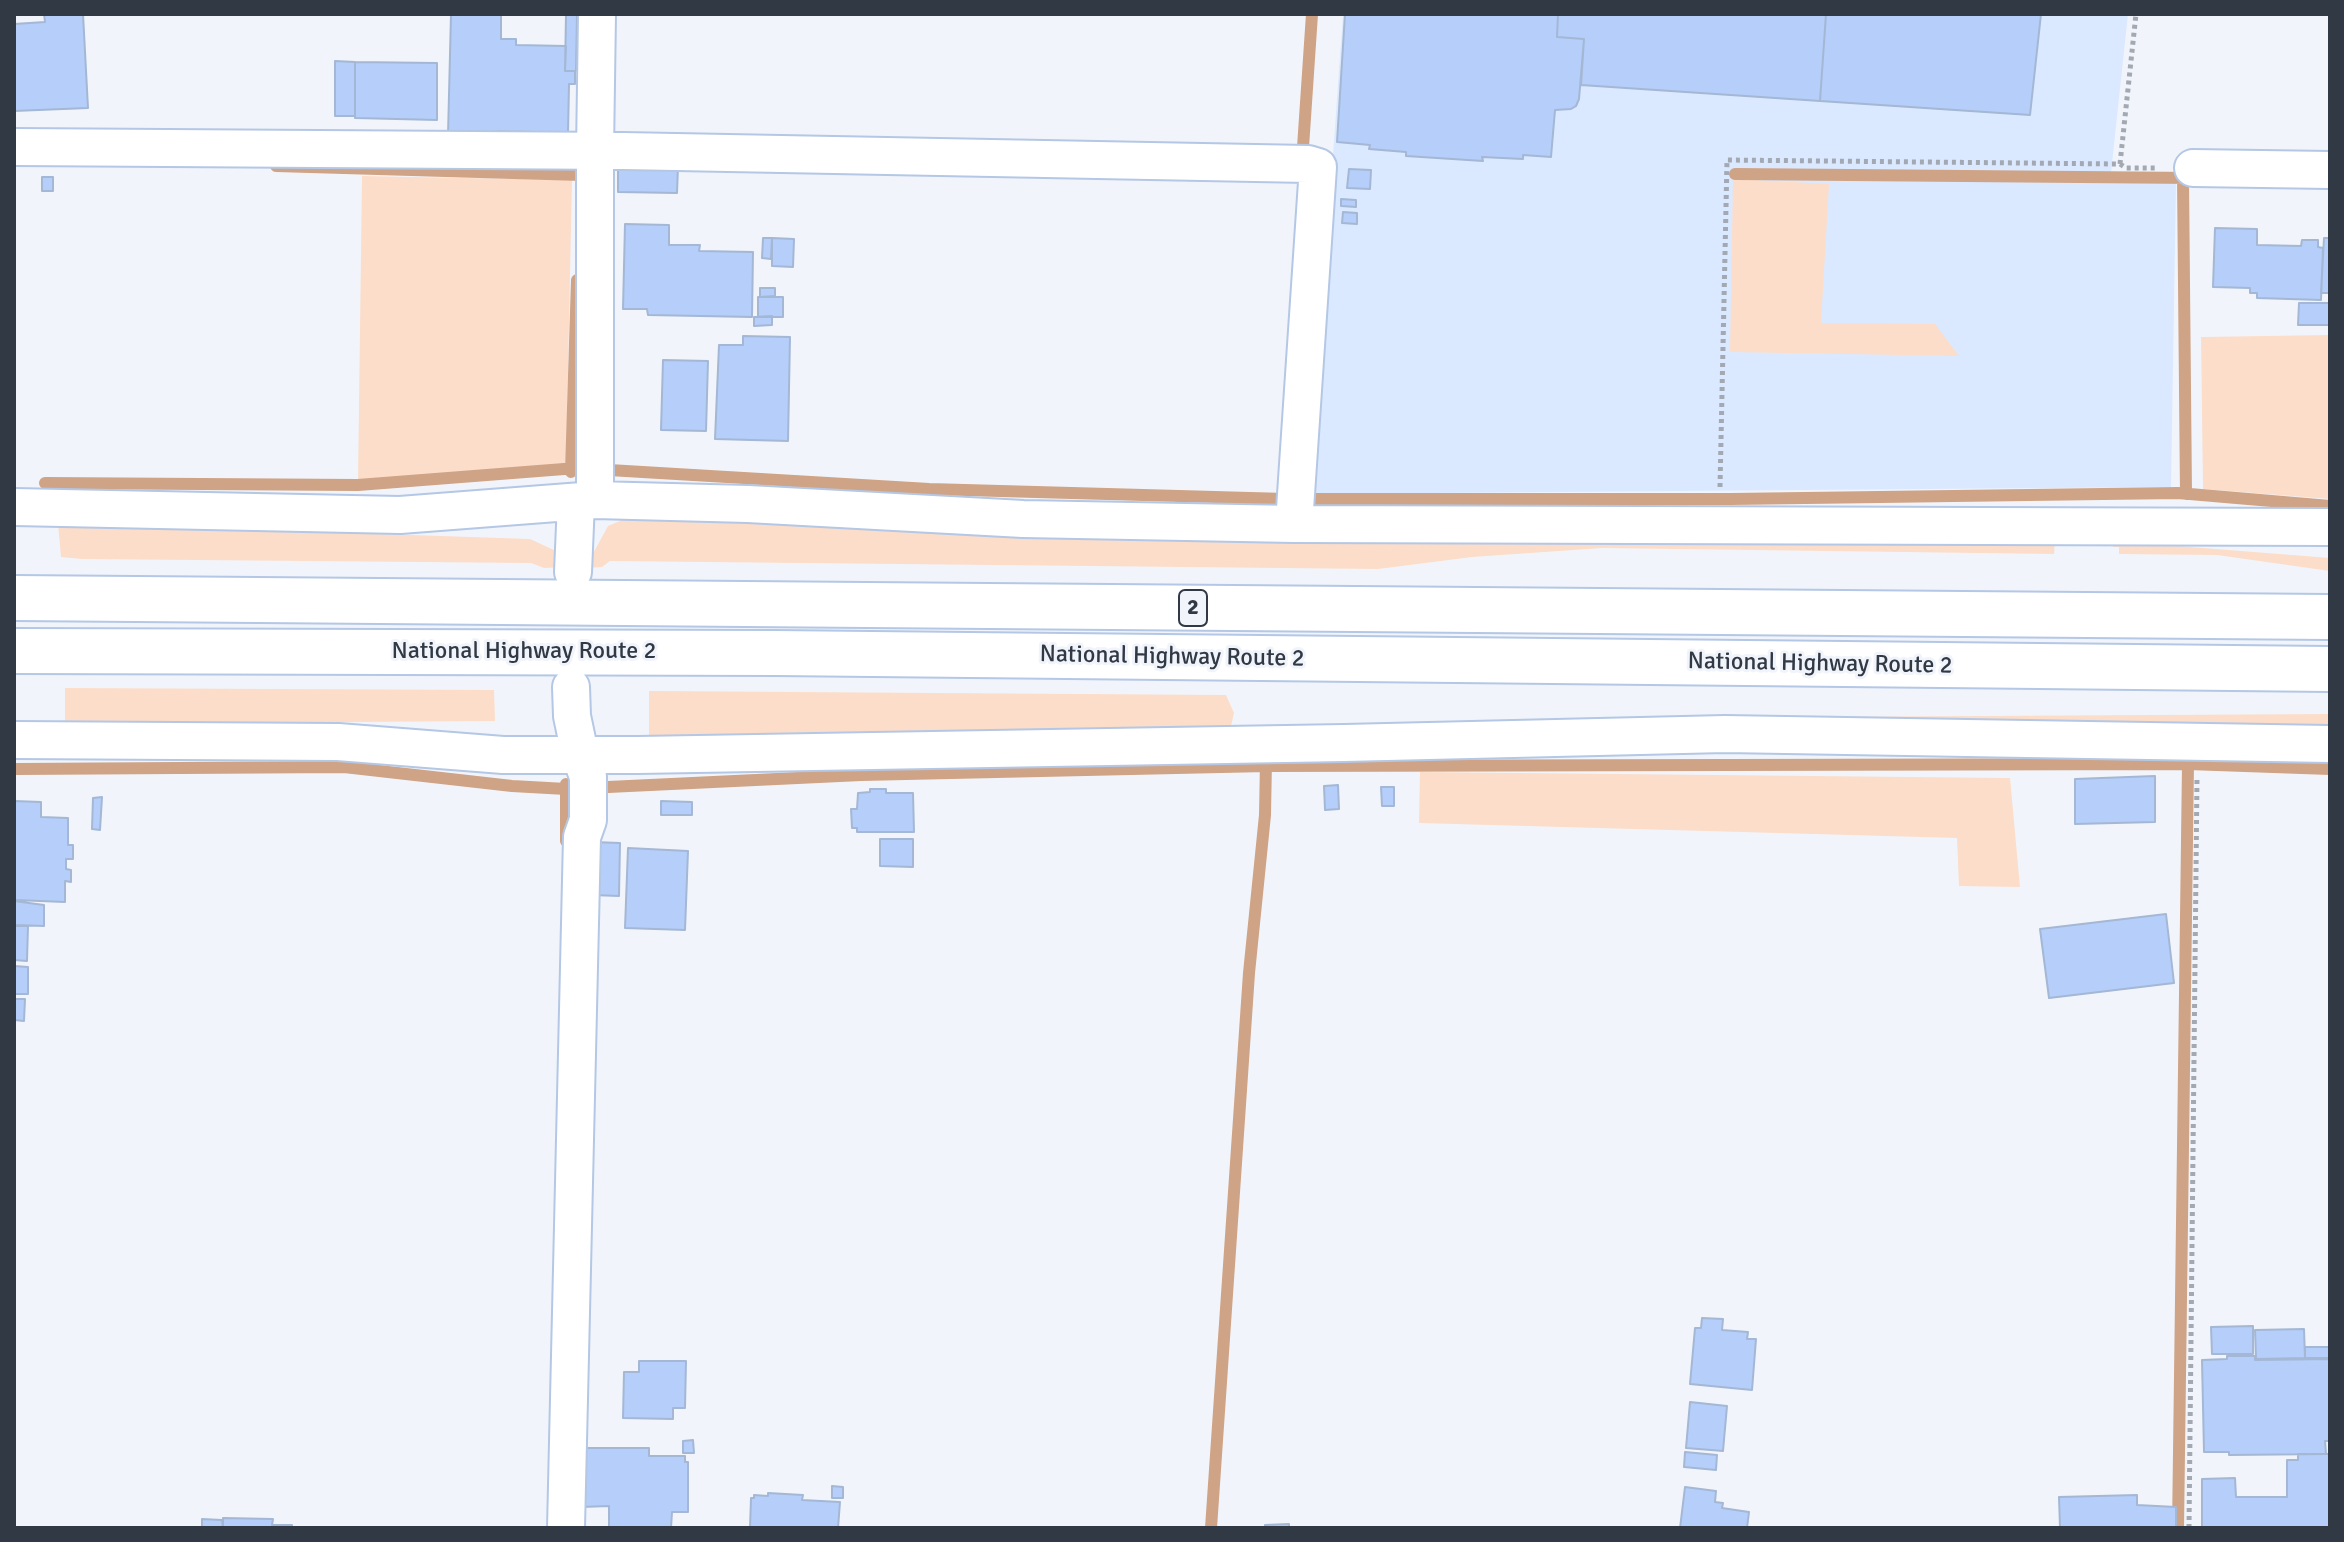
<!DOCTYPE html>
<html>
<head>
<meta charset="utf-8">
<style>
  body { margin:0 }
  #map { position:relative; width:2344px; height:1542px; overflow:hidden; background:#f1f5fb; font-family:Signika,sans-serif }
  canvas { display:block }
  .frame { position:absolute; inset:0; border:16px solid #313945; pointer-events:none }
</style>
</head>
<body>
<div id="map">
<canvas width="2344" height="1542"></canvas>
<div class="frame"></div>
</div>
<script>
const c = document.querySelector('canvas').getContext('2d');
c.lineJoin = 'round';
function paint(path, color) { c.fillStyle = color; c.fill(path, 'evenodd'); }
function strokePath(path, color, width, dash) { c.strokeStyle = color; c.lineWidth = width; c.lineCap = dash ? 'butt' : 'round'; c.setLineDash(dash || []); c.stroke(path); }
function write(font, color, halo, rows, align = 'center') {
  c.font = font + ' Signika,sans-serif'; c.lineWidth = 6; c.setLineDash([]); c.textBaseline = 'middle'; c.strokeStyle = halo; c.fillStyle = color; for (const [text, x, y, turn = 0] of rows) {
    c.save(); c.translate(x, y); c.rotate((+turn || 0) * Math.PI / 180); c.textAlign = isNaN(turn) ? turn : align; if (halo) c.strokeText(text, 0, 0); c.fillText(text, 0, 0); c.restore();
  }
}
paint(new Path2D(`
  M1343 14H2128L2110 182 2176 183 2171 487 1309 494Z`), '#dae9ff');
paint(new Path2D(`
  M362 176 572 180 566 465 358 482Z
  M1733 179 1829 184 1821 323 1935 324 1959 356 1730 352Z
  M2330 335V499L2203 489 2201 337Z
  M627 518 2055 541 2054 554 1602 548 1472 557 1378 569 610 561 602 567 585 568 608 526Z
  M58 523 530 539 556 551 566 567 544 568 531 563 82 559 61 557Z
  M2113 535 2165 545 2330 558V571L2217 555 2119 554V547H2113Z
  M65 688 494 690 495 721 65 724Z
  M649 691 1226 695 1234 713 1231 726 1219 728 649 742Z
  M2330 714V730L1802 717Z
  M1420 772 2010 778 2020 887 1959 886 1957 838 1419 823Z`), '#fcddc9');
strokePath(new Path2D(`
  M1302 162 1312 14
  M276 166 581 175
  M1735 174 2195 178
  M2183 178 2186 494
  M609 470 929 489 1286 499
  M571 472 577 280
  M45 483 358 485 577 468
  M1311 499H1730L2178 493 2330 506
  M14 769 344 767 512 786 566 789 861 775 1266 766 2188 764 2330 769
  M566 784V841
  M1211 1528 1249 973 1265 815 1266 761
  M2178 1528 2188 764`), '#cfa386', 12);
const building = new Path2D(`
  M44 14H83L88 108 14 111V24L45 22Z
  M451 14H501V39H516V45L566 46 565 71H575V84H569L568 133 497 131V137L448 135Z
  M566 14H577L576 71H565Z
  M1345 14H1558L1557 37 1584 39 1579 99 1576 106 1571 109 1555 110 1551 157 1523 155V159L1482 157 1483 161 1406 156V152L1369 149 1370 145 1337 142Z
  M1558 14H1826L1820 101 1581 85 1584 39 1557 37Z
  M1826 14H2041L2030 115 1820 101Z
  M335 61 355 62V116H335Z
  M355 62 437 63V120L355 118Z
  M618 164 678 166 677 193 618 192Z
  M1349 169 1371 170 1370 189 1347 188Z
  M42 177H53V191H42Z
  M1341 199 1356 200V207L1341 206Z
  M1343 212 1357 213V224L1342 223Z
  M625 224 669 225V245H700L699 251 753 252 752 317 648 315 647 309H623Z
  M2215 228 2257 229V245L2301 246 2302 240H2318V247L2323 248 2321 300 2257 298V293H2250V288L2213 287Z
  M763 238H772L771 259 762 258Z
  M772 238 794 239 793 267 772 266Z
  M2324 238H2330V293H2321Z
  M760 288H775V296L760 297Z
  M758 297H783V317H758Z
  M2299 303H2330V325H2298Z
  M772 316V325L754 326V317Z
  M743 336 790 337 788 441 715 439 719 345H743Z
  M663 360 708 361 706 431 661 430Z
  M2155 776V822L2075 824V779Z
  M1338 785 1339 809 1325 810 1324 786Z
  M1381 787H1394V806H1382Z
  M870 789H886V793H913L914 832H857V828H852L851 809H857L858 793 870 792Z
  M102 797 100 830 92 829 93 798Z
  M14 801 41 802V817L68 818V845H73V859H66V869L71 870V882L65 881V902L15 900Z
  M661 801 692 802V815H661Z
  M880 839H913V867L880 866Z
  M593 842 620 843 619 896 592 895Z
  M628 848 688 851 685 930 625 928Z
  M14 901 44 905V926L14 925Z
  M2166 914 2174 983 2049 998 2040 929Z
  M14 926H28L27 961 14 960Z
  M14 966 28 967V994H14Z
  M14 999H25L24 1021 14 1020Z
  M1702 1318 1723 1319 1722 1330 1748 1332 1747 1339H1756L1752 1390 1690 1384 1695 1328H1701Z
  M2253 1326V1354H2212L2211 1327Z
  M2304 1329 2305 1358 2256 1359 2255 1330Z
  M2305 1347H2330V1358H2305Z
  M2227 1356H2255V1360L2330 1359V1441H2325L2326 1454 2229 1455V1452H2204L2202 1360 2227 1359Z
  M639 1361H686L685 1408H673V1419L623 1418 624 1372H639Z
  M1690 1402 1727 1406 1723 1451 1686 1448Z
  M693 1440 694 1453H683V1441Z
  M583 1448H649V1456H685V1462H688V1512H672L671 1528H609V1506L581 1507Z
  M1685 1452 1717 1455 1716 1470 1684 1467Z
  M2298 1454H2330V1528H2202V1479L2235 1478 2236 1497H2287V1460H2298Z
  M832 1486 843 1487V1498H832Z
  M1685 1487 1716 1491 1715 1502 1723 1503 1722 1508 1749 1512 1747 1528H1680Z
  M768 1493 803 1495 802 1500 840 1502 838 1528H750L751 1498H754V1495L768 1496Z
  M2137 1495V1505L2176 1507V1528H2060L2059 1497Z
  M223 1518 273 1519 272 1525H292V1528H223Z
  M202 1519 222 1520 223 1527 202 1528Z
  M1289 1524V1528H1265V1525Z`);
paint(building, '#b5cffa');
strokePath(building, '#a4b7d4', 2);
const minor = new Path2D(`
  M14 147 623 151 1308 164 1318 167 1294 524
  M2193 168 2330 170
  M595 500V152L597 14
  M14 507 400 515 595 500 748 504 1023 519 1294 524 2330 527
  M573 572 576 502
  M14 740 338 742 503 755H638L1344 743 1725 734 2330 744
  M566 1528 582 837 588 820V777L580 754 572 716 571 687`);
const trunk = new Path2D(`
  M14 598 2330 617
  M14 651 775 653 2330 669`);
strokePath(minor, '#b4c7e5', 40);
strokePath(trunk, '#b4c7e5', 48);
strokePath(new Path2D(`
  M2120 164 2136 14
  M1720 487 1727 160 2120 164 2126 168H2156
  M2189 1528 2197 777`), '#a3a9b2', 5, [4, 4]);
strokePath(minor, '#fff', 36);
strokePath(trunk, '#fff', 44);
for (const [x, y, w] of [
  [1193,608,28]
]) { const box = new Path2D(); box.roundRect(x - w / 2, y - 18, w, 36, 6); c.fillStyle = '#f1f5fb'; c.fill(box); strokePath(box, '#313945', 2); }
write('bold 22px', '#313945', null, [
  ["2",1193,608]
]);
write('24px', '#313945', '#f1f5fb', [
  ["National Highway Route 2",524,652],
  ["National Highway Route 2",1172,657,1],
  ["National Highway Route 2",1820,664,1]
]);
</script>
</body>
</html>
